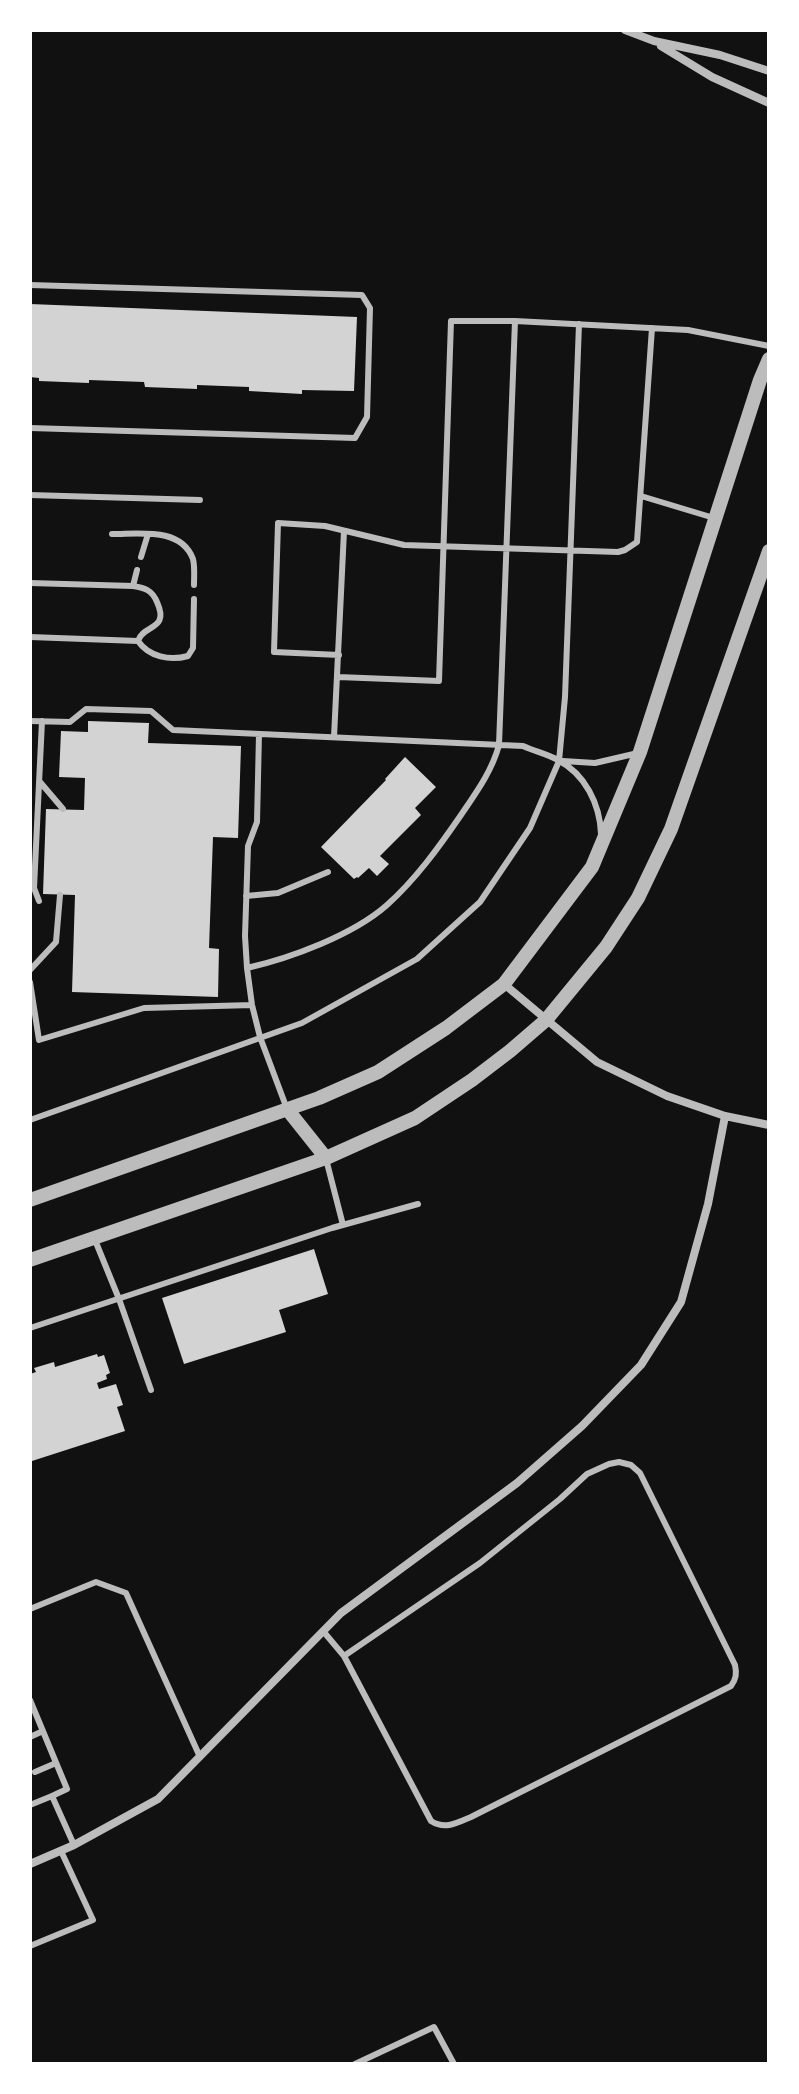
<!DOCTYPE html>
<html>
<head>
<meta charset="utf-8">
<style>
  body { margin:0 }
  #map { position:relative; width:799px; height:2094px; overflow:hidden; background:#111; font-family:"PT Sans Narrow",sans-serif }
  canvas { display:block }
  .frame { position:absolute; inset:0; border:32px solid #fff; pointer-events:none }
</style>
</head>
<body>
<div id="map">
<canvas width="799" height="2094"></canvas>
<div class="frame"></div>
</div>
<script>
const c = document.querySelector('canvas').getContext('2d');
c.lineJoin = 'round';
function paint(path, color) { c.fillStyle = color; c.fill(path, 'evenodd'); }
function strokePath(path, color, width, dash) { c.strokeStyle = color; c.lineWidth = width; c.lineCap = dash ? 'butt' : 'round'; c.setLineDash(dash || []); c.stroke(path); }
paint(new Path2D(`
  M30 304 357 317 354 391 302 390V394L249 391V387L197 385V389L145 387 144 382 89 380V383L39 381V378L30 377Z
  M88 721 149 723 148 743 241 746 238 838 213 837 209 948 219 949 218 997 72 992 75 895 43 894 46 809 84 810 85 778 59 777 61 731 88 732Z
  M405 757 436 787 415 808 421 815 380 856 389 864 377 876 369 868 358 878 357 877 354 879 321 847 386 780 385 779Z
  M314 1249 328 1294 279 1310 286 1332 184 1364 162 1298Z
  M97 1354 98 1357 104 1355 110 1373 106 1375 107 1379 97 1383 99 1389 116 1384 123 1405 117 1407 125 1431 32 1461 30 1455V1374L36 1372 34 1368 54 1362 55 1367Z`), '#d3d3d3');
strokePath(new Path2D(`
  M30 285 362 295 370 308 367 417 355 438 30 428
  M30 495 200 500
  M641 496 714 518
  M112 534C140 534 181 527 193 559 195 567 194 577 194 585
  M141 557 148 534
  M30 583 133 586C145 588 152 590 157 602 170 631 143 624 138 641
  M133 586 137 570
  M30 637 138 641C149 657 170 661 188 656L193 648 194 599
  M339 655 274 652 278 523 325 526 404 545 618 552 625 550 637 542 652 328
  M338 677 439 681 451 321H515L688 330 769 346
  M30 721 70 722 86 709 151 711 173 730 523 746C534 751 547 754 558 760 585 774 600 804 601 834
  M259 734 257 822 248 846 245 936 247 968 252 1005 260 1037 287 1109
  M334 737 344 531
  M563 761 595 763 638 753
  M40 782 63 809
  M246 896 278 893 328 872
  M39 901 34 888 42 721
  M247 968C291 958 353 935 387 905 416 879 439 847 461 815 476 793 492 771 499 745L515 321
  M30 970 56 942 60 895
  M30 982 39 1040 144 1008 252 1005
  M30 1120 302 1023 417 959 480 902 530 828 559 761 565 697 579 324
  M326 1159 343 1225
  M95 1240 119 1299 151 1390
  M30 1328 332 1228 418 1204
  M30 1609 96 1582 126 1593 200 1757
  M323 1631 344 1656 431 1821C445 1830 457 1823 471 1817L731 1686C736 1679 737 1674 735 1665L640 1473 631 1465 619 1462 609 1464 587 1474 560 1499 480 1563 344 1656
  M30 1700 67 1789 52 1796
  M30 1737 43 1731
  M35 1772 56 1763
  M30 1805 52 1796 74 1845
  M30 1946 93 1920 61 1851
  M355 2064 434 2027 454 2064`), '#bcbcbc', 6);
strokePath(new Path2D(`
  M625 30 654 41 720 55 769 71
  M661 46 712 77 769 103
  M504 984 597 1062 667 1096 725 1116 769 1125
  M30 1864 74 1845 158 1799 341 1613 517 1483 582 1426 641 1365 681 1302 708 1204 725 1116`), '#bcbcbc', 8);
strokePath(new Path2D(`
  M287 1109 326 1158
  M30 1200 319 1098 378 1072 446 1028 504 984 592 867 640 752 760 380 769 359
  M30 1260 326 1158 415 1118 472 1080 510 1051 546 1020 606 947 638 898 671 829 769 551`), '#bcbcbc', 14);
</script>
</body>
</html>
